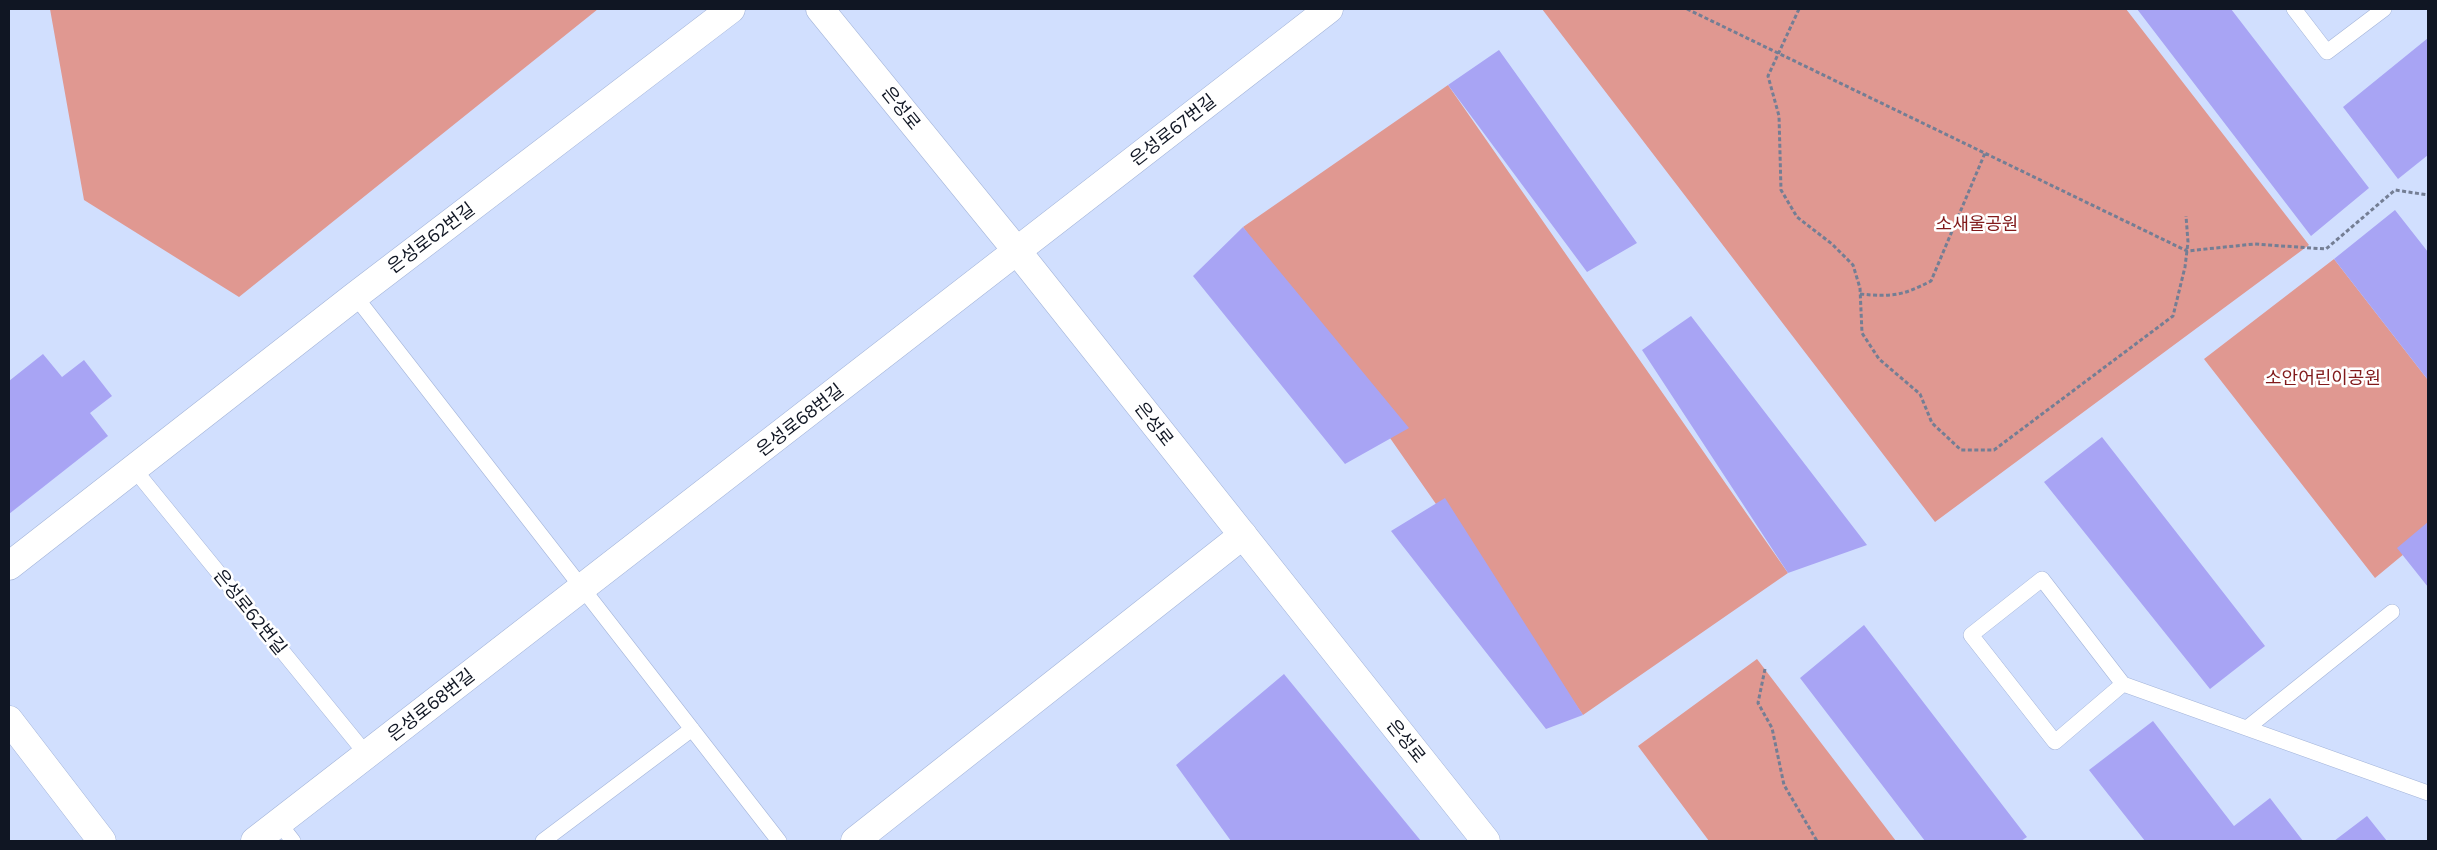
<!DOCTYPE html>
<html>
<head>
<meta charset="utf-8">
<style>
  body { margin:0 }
  #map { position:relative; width:2437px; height:850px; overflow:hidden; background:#d1dffe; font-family:Commissioner,sans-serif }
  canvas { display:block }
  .frame { position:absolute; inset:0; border:10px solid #101623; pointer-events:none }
</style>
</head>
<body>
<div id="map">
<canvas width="2437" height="850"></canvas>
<div class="frame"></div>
</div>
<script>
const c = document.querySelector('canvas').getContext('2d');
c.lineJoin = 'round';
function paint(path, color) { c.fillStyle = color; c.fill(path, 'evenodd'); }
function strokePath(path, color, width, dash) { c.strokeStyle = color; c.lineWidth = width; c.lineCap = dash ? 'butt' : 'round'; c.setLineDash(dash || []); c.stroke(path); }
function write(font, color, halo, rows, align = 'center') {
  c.font = font + ' Commissioner,"Noto Sans KR",sans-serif'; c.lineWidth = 5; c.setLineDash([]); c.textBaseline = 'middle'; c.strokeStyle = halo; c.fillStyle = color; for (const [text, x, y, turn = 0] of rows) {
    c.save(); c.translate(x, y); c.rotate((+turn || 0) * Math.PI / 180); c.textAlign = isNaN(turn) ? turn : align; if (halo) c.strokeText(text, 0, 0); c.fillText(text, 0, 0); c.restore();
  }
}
paint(new Path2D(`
  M50 9H598L239 297 84 200Z
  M1542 9H2126L2309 245 1935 522Z
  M1448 85 1788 573 1583 715 1243 227Z
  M2334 259 2428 380V534L2375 578 2204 359Z
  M1757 659 1773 680 1896 841H1709L1638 746Z`), '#e09891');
paint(new Path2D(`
  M2137 9H2231L2369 188 2311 236Z
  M2428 38V155L2398 179 2343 107Z
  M1499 50 1637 243 1587 272 1448 85Z
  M2395 210 2428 252V380L2334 259Z
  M1243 227 1409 428 1345 464 1193 276Z
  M1691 316 1867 545 1788 573 1642 350Z
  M43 354 62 377 84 360 112 396 90 413 108 436 9 514V381Z
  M2102 437 2265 646 2210 689 2044 482Z
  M1445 498 1583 715 1546 729 1391 531Z
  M2428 522V587L2397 548Z
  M1864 625 2027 837 2021 841H1925L1800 678Z
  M1284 674 1421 841H1231L1176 765Z
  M2153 721 2234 826 2270 798 2303 841H2145L2089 770Z
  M2367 816 2387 841H2334Z`), '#a8a4f4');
const lane = new Path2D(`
  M2294 9 2327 52 2384 9
  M355 296 779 841
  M134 469 367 755
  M2123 684 2055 742 1971 635 2042 579 2123 684 2428 793
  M2247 728 2392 612
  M279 823 293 841
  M543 841 692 729`);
const street = new Path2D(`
  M9 566 355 296 731 9
  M9 720 102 841
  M255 841 1329 9
  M855 841 1243 535`);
const secondary = new Path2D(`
  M820 9 1017 251 1486 841`);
strokePath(lane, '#a3b4d9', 16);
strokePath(street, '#a3b4d9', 29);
strokePath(secondary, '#a3b4d9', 29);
strokePath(new Path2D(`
  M1687 9 2187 251 2254 244 2326 249 2395 190 2428 195
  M1799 9 1768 76 1779 116 1781 190 1797 217 1832 244 1853 265 1860 288 1862 333 1879 359 1920 394 1932 423 1961 450H1994L2173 316 2185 267 2188 242 2186 216
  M1860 294C1892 297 1902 296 1931 281L1985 153
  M1765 669 1758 703 1772 728 1784 785 1817 841`), '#747e94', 3, [4, 2.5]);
strokePath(lane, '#fff', 15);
strokePath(street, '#fff', 28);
strokePath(secondary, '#fff', 28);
write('18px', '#101623', '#fff', [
  ["은성로",901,108,51],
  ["은성로67번길",1173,130,-38],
  ["은성로62번길",431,238,-37],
  ["은성로68번길",800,420,-38],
  ["은성로",1154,424,52],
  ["은성로62번길",250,612,51],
  ["은성로68번길",431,705,-38],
  ["은성로",1406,741,51]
]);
write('18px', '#811a1b', '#fff', [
  ["소새울공원",1977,224],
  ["소안어린이공원",2323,378]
]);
</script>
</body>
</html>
